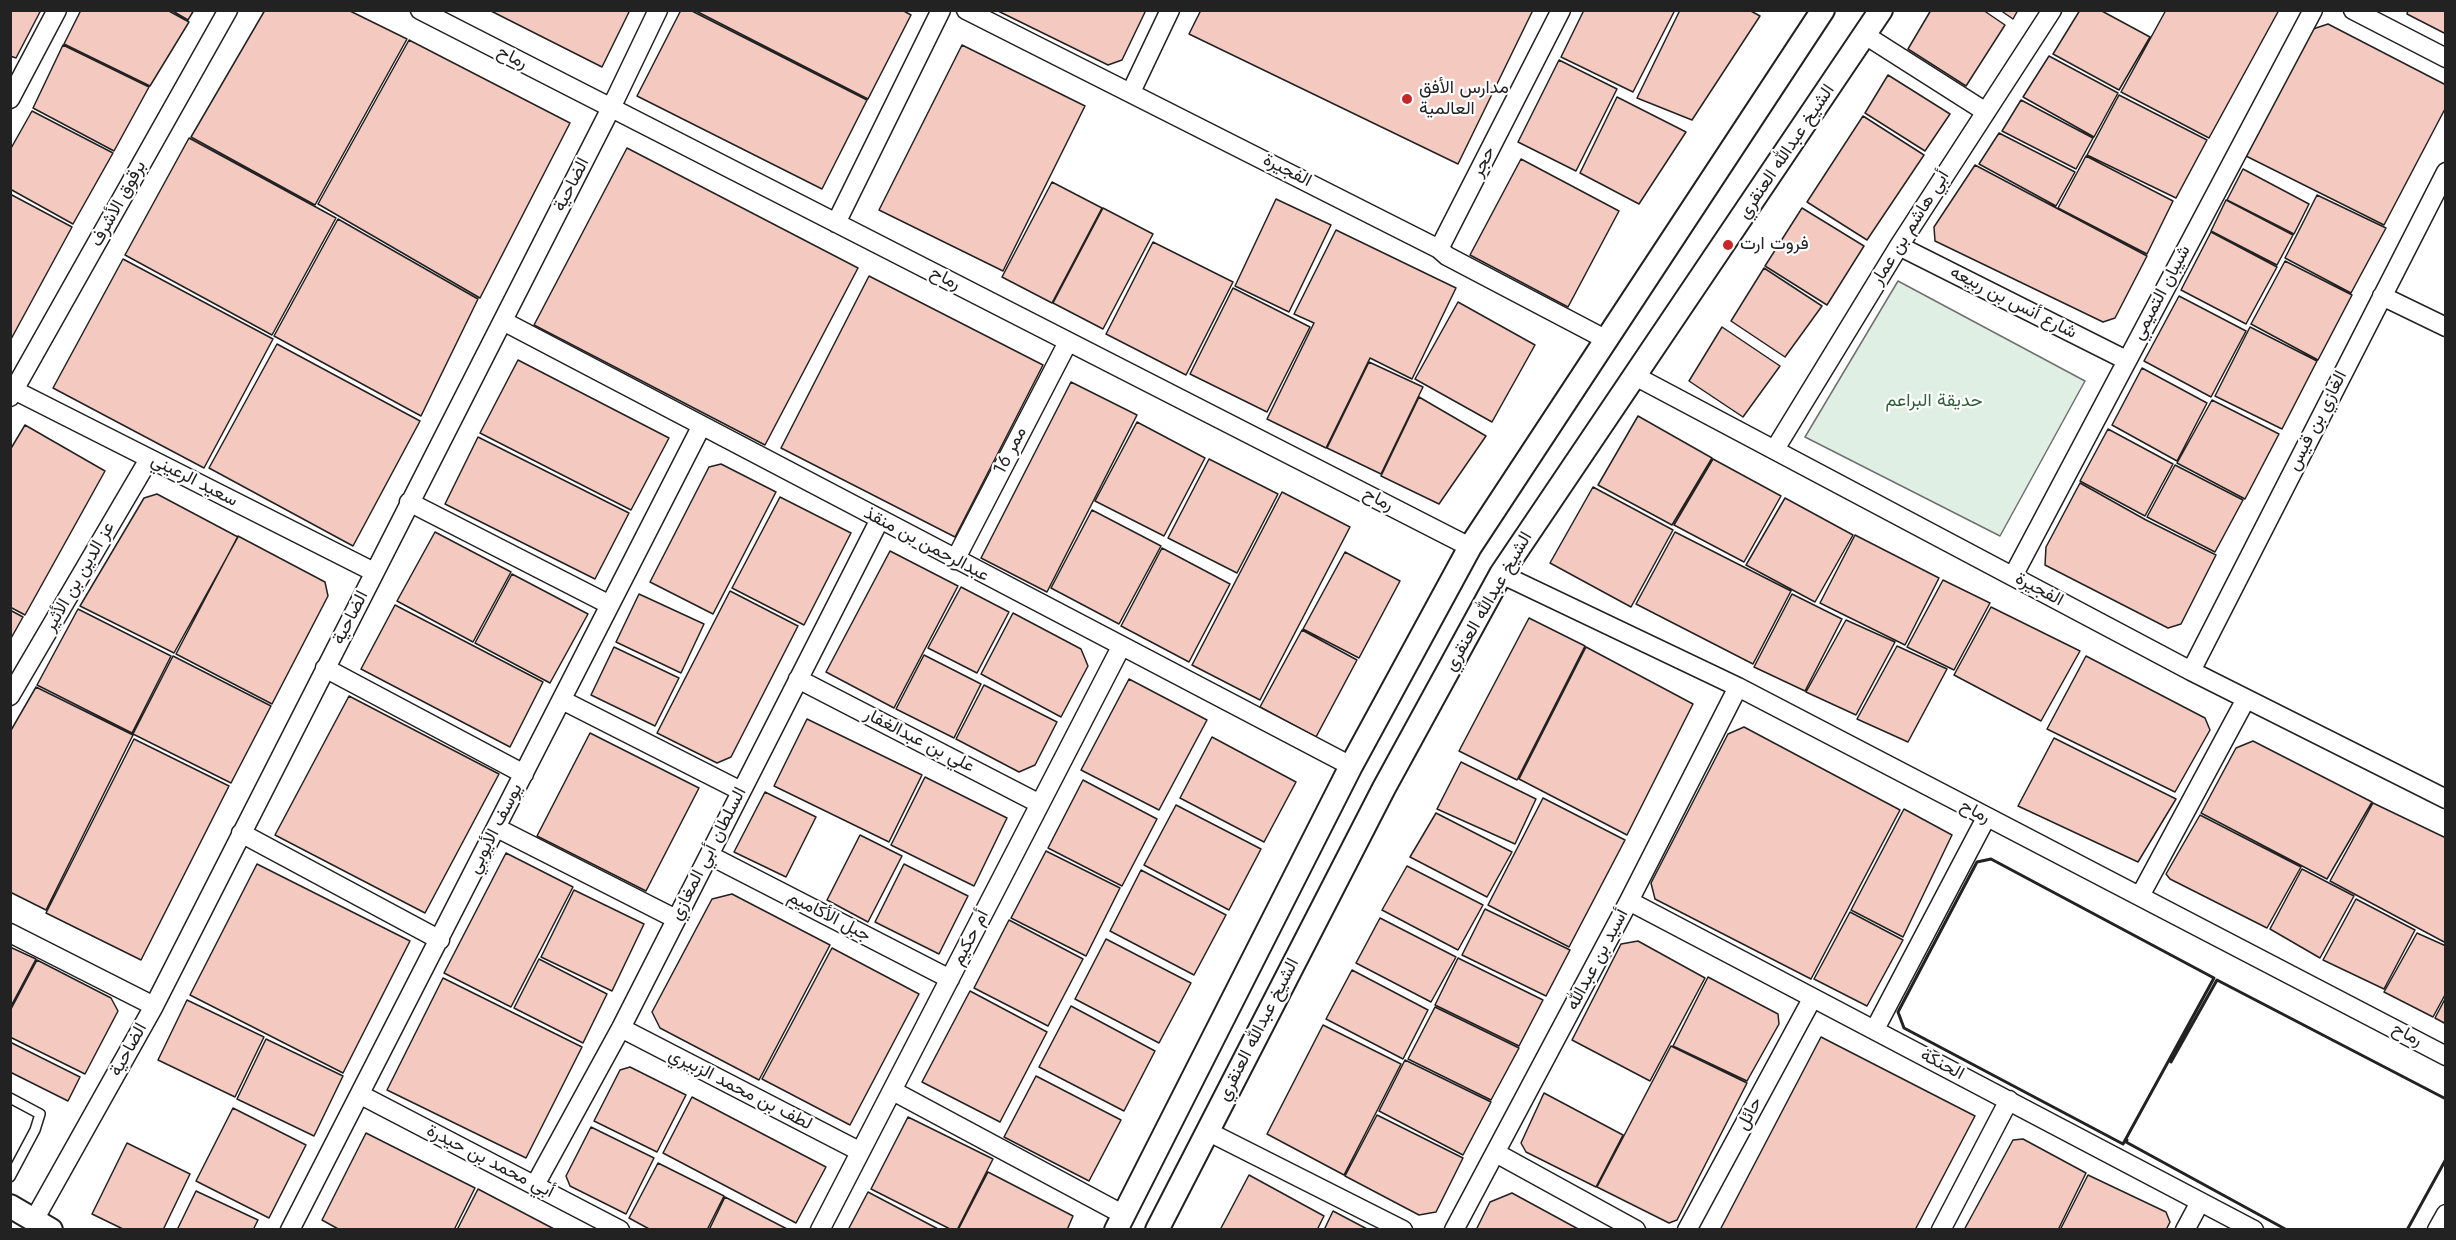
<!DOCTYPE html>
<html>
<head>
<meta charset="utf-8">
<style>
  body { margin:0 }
  #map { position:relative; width:2456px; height:1240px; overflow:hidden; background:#fff; font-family:Jost,sans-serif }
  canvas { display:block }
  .frame { position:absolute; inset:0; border:12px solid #222; pointer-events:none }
</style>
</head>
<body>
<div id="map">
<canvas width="2456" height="1240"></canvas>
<div class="frame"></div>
</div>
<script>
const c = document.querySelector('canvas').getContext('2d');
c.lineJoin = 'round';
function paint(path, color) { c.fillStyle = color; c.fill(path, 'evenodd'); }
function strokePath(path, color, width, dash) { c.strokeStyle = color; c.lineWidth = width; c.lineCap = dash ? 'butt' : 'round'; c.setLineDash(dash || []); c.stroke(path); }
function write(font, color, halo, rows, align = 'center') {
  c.font = font + ' Jost,Vazirmatn,sans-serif'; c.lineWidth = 4.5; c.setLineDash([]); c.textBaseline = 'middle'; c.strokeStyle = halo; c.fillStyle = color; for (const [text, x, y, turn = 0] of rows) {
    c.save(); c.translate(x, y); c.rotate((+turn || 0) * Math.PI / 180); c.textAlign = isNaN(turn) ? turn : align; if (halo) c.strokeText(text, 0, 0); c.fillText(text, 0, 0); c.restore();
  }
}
const green = new Path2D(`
  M1898 281 2085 381 2000 536 1805 437Z`);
paint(green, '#e0efe3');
strokePath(green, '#6f6f6f', 1.5);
const building = new Path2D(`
  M10 10H41L16 58 10 56Z
  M81 10H167L189 22 150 86 64 44Z
  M171 10H194L188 20Z
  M265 10H348L407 39 315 205 191 137Z
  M489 10H630L602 67Z
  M681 10H690L867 100 822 189 637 96Z
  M694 10H902L911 15 868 99Z
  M996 10H1146L1122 60 1108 65Z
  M1201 10H1533L1458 164 1189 34Z
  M1584 10H1675L1633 92 1561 57Z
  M1680 10H1749L1760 16 1692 120 1637 98Z
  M1931 10H1983L2005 25 1966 86 1908 49Z
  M2000 10H2018L2013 19Z
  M2080 10H2100L2150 37 2119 90 2053 54Z
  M2166 10H2279L2209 138 2121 92Z
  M2408 10H2446V34L2407 14Z
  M2328 24 2446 85V107L2384 225 2246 156 2313 29Z
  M409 40 570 123 480 298 318 204Z
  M63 45 149 87 114 151 33 108Z
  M962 45 1085 106 1003 271 879 210Z
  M2049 56 2118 93 2094 137 2023 97Z
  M1559 60 1617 89 1576 171 1518 142Z
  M1888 75 1950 114 1925 151 1865 113Z
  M2119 95 2207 140 2176 198 2087 155Z
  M1617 97 1686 132 1639 204 1580 173Z
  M2021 100 2093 138 2076 169 2002 131Z
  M32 111 113 153 73 224 10 189V150Z
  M1863 116 1924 155 1867 240 1807 202Z
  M1999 133 2075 172 2056 206 1979 164Z
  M189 138 336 218 272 335 125 255Z
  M627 148 858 268 765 445 534 325Z
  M2086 156 2173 201 2147 254 2058 208Z
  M1521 159 1619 211 1568 307 1470 255Z
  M1975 165 2147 256 2115 318 2103 322 1935 241 1934 227Z
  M2243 169 2309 204 2294 234 2227 200Z
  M1052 182 1102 208 1052 303 1002 277Z
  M10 194 72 227 10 341Z
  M2317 195 2386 228 2351 293 2285 258Z
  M1276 199 1331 225 1289 312 1235 286Z
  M2226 200 2293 235 2277 265 2211 231Z
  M1103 208 1153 234 1103 329 1053 303Z
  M1802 208 1864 246 1827 305 1765 266Z
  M338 219 478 299 421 416 274 336Z
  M1336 230 1456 288 1412 379 1370 358 1326 448 1267 419 1314 323 1294 314Z
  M2211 232 2277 267 2246 324 2181 290Z
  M1153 242 1233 282 1186 375 1106 334Z
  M123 259 273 339 204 468 53 388Z
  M2285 261 2352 295 2318 360 2251 324Z
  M1764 268 1822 306 1785 357 1731 321Z
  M869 276 1043 365 955 537 781 448Z
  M1233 288 1310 327 1267 412 1190 374Z
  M2179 296 2246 331 2211 397 2144 361Z
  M1458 302 1535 345 1492 422 1415 379Z
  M1722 327 1780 366 1743 417 1689 381Z
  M2250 327 2317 361 2282 429 2215 396Z
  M277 344 420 421 353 546 209 468Z
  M518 360 669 438 631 510 480 433Z
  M1369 362 1423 387 1381 474 1327 448Z
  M2142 368 2207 403 2177 461 2112 425Z
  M1071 382 1137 415 1047 592 981 558Z
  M1419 397 1486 436 1439 504 1381 476Z
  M2212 400 2279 434 2245 499 2177 463Z
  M1638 416 1712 458 1672 525 1598 485Z
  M1137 422 1205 458 1164 536 1095 501Z
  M25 425 105 471 25 615 10 607V450Z
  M2108 429 2173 464 2145 516 2080 481Z
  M478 437 629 513 595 579 445 504Z
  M1209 459 1278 494 1237 573 1168 538Z
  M1713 459 1781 496 1744 562 1674 525Z
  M721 464 776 492 713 614 650 582 709 467Z
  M2175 465 2243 500 2215 552 2147 517Z
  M2080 483 2146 520 2216 555 2181 624 2168 628 2045 565 2046 547Z
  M1593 487 1673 530 1631 607 1550 563Z
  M1282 492 1350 527 1260 700 1192 665Z
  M157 494 238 537 174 653 80 606 144 498Z
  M780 497 851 533 804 625 732 588Z
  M1785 498 1853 535 1815 602 1746 565Z
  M1092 510 1161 546 1119 624 1051 588Z
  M435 532 511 572 473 642 397 601Z
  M1675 532 1791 591 1753 664 1636 604Z
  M1855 535 1939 578 1905 645 1820 603Z
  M238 536 325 582 328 596 272 704 176 654Z
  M1162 548 1230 584 1189 662 1121 626Z
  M890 551 958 586 894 708 826 672Z
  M1345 552 1400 581 1359 658 1303 629Z
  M512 574 588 614 550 683 475 643Z
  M1943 580 1990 603 1954 670 1907 647Z
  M961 587 1009 612 977 673 928 648Z
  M730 591 798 626 731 757 717 763 657 733Z
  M639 594 704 624 681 673 616 642Z
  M1792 594 1842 619 1805 691 1754 667Z
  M395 605 543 682 510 747 361 669Z
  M1991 607 2080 651 2041 721 1954 675Z
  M78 609 171 656 132 733 37 685Z
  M10 610 23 617 10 640Z
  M1013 613 1081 649 1088 666 1061 717 981 674Z
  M1529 618 1585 646 1517 780 1459 751Z
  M1846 620 1895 642 1856 715 1806 692Z
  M1302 630 1357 660 1316 737 1260 707Z
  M1897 646 1947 669 1908 742 1857 719Z
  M614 647 679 678 655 726 591 695Z
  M1586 647 1693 704 1627 835 1519 779Z
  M924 655 981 684 954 738 896 709Z
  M173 656 271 706 231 783 133 734Z
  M2086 656 2205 718 2210 730 2175 792 2047 729Z
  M1129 679 1207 720 1159 810 1081 770Z
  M984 685 1057 722 1035 765 1019 772 956 739Z
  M36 687 133 735 46 910 10 892V732Z
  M349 696 499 774 425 913 275 835Z
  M807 719 922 775 889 842 774 786Z
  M1744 727 1900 810 1811 979 1655 899 1651 883 1728 734Z
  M590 733 699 788 646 891 537 836Z
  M1212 737 1296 782 1264 842 1180 798Z
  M2054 738 2176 799 2138 862 2018 806Z
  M134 739 229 786 141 960 46 913Z
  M2253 741 2372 802 2327 879 2201 813 2236 748Z
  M1461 762 1536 799 1515 844 1437 809Z
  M925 777 1007 818 974 886 891 845Z
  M1083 780 1157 819 1122 886 1048 848Z
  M765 792 816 817 786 877 734 852Z
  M1543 798 1625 840 1569 947 1488 905Z
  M2373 803 2446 838V943L2330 881Z
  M1176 805 1261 849 1229 910 1144 865Z
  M1904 809 1952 835 1903 937 1851 910Z
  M1436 813 1512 852 1487 897 1410 857Z
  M2200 815 2301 867 2267 928 2170 879 2166 874Z
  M860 835 902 856 868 922 827 900Z
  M1046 851 1120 888 1086 956 1011 918Z
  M506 853 573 887 511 1007 444 973Z
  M257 864 410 941 343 1073 190 995Z
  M904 864 968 896 939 954 875 922Z
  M1407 866 1483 905 1458 950 1382 910Z
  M2302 869 2354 896 2320 958 2270 929Z
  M1141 870 1226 915 1194 975 1110 931Z
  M574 890 644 924 612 991 541 957Z
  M732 894 830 945 759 1080 660 1028 652 1012 712 899Z
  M2356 899 2415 930 2384 989 2323 960Z
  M1485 909 1570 950 1546 996 1462 955Z
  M1850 912 1903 940 1867 1006 1814 979Z
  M1380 918 1456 957 1431 1002 1356 963Z
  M1009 920 1083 959 1048 1026 974 988Z
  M2417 933 2446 946V993L2433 1017 2384 992Z
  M1106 939 1191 983 1159 1043 1075 999Z
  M1638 941 1705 978 1650 1081 1572 1040 1621 944Z
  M10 947 36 959 10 1008Z
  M832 948 919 994 850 1125 762 1079Z
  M1458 958 1543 1000 1519 1046 1435 1005Z
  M539 959 607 994 583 1043 514 1008Z
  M37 960 111 998 118 1011 85 1074 10 1037V1011Z
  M1352 970 1428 1010 1403 1059 1326 1019Z
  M1708 977 1778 1014 1779 1024 1747 1081 1673 1046Z
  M443 978 582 1047 526 1158 387 1090Z
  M970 991 1047 1032 1000 1122 922 1082Z
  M2446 997V1024L2435 1018Z
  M187 1000 264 1037 235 1097 158 1060Z
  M1071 1006 1155 1051 1124 1111 1039 1067Z
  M1435 1007 1519 1048 1491 1100 1408 1059Z
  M1323 1025 1401 1064 1344 1175 1267 1134Z
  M1821 1037 1975 1116 1915 1230H1720Z
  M266 1039 343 1076 314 1136 237 1099Z
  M10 1042 80 1077 68 1101 10 1072Z
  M1671 1046 1747 1083 1677 1220 1669 1223 1597 1187Z
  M1405 1060 1491 1102 1463 1155 1379 1111Z
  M630 1067 686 1095 657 1152 594 1121 620 1070Z
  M1036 1076 1121 1120 1089 1181 1004 1137Z
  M1544 1093 1623 1135 1596 1187 1526 1152 1521 1143Z
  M692 1097 826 1167 796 1223 663 1153Z
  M233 1108 306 1145 269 1218 196 1181Z
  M1377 1115 1463 1158 1436 1212 1419 1215 1345 1176Z
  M908 1117 993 1159 957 1230H952L871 1189Z
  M591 1127 654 1158 626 1214 570 1186 566 1176Z
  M366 1133 475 1188 454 1230H340L322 1220Z
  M2023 1139 2086 1173 2058 1230H1964L2013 1140Z
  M127 1143 190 1174 163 1230H125L92 1214Z
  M658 1163 724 1196 707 1230H651L629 1218Z
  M988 1172 1073 1216 1067 1230H958Z
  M1249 1175 1324 1216 1317 1230H1220Z
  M2088 1175 2166 1212 2170 1222 2166 1230H2060Z
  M478 1189 556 1230H457Z
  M196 1191 258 1220 253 1230H177Z
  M868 1192 940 1230H848Z
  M1512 1193 1580 1230H1476L1490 1202Z
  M725 1197 789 1230H709Z
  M1333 1211 1369 1230H1324Z`);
paint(building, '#f3c9c0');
strokePath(building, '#222', 1.5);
const service = new Path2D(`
  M10 1098 40 1114 35 1130 10 1177`);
const minor = new Path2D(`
  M420 10 1470 547
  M966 10 1439 249 1447 256 1605 339
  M2353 10 2446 58
  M1865 35 1986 112
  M1131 92 1170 10
  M10 99 57 10
  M836 223 941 10
  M1899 246 2126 360
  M1439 249 1561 10
  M2382 296 2446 327
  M503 321 1351 766
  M1635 376 2191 671 2446 799
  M14 390 374 572
  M10 397 228 10
  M1775 449 1899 246 2052 10
  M409 502 610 605
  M955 560 1068 342
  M1501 574 1738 687 2446 1056
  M2013 576 2313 10
  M325 668 524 774
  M2191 671 2446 172
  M798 679 1040 804
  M10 696 149 459
  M562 700 741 791
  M497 828 676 919
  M241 833 440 940
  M709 855 950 979
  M2140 896 2246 699
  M1629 901 2254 1230
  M10 933 154 1006
  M621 1028 859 1151
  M1875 1029 1986 818
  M893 1091 1124 1215
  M361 1095 620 1230
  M1207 1131 1403 1230
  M1496 1153 1636 1230
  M535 1185 621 1028 879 521
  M34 1220 154 1006 611 108 658 10
  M290 1230 701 427
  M820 1230 1121 647
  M1454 1230 1629 901 1738 687
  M1687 1230 1812 999
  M1941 1230 2009 1100
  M2185 1230 2200 1202
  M2437 1230 2446 1214`);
const tertiary = new Path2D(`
  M10 1206 51 1230
  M1116 1230 1351 766 1470 547 1823 10
  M1157 1230 1384 788 1501 574 1881 10`);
strokePath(service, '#222', 12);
strokePath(minor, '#222', 21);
strokePath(tertiary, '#222', 26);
strokePath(service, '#fff', 9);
strokePath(minor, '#fff', 18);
strokePath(tertiary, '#fff', 22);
strokePath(new Path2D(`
  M1991 859 2214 978 2123 1144 1904 1028 1898 1012 1977 862Z
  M2171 1062 2217 980 2446 1099
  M2127 1140 2126 1142 2287 1230
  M2407 1230 2446 1159`), '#222', 3);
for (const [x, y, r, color] of [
  [1407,99,6,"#c62828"],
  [1728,245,6,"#c62828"]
]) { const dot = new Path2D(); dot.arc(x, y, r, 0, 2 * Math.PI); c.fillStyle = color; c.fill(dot); strokePath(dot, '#fff', 2); }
write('18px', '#222', '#fff', [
  ["رماح",512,58,27],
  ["الشيخ عبدالله العنقري",1787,152,-56],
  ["حجر",1484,162,-63],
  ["الفجيرة",1287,171,27],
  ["الضاحية",572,185,-63],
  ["برقوق الأشرف",119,204,-61],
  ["أبي هاشم بن عمار",1911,228,-58],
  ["رماح",945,279,27],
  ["شيبان التميمي",2162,293,-62],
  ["شارع أنس بن ربيعه",2013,303,27],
  ["الغازي بن قيس",2318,421,-63],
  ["ممر 16",1011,451,-63],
  ["سعيد الرعيني",194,481,27],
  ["رماح",1378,500,27],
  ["عبدالرحمن بن منقذ",926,545,28],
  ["عز الدين بن الأثير",80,577,-60],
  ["الفجيرة",2039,590,28],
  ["الشيخ عبدالله العنقري",1489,602,-60],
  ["الضاحية",351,618,-63],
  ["علي بن عبدالغفار",919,741,27],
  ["رماح",1975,812,28],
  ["يوسف الأيوبي",496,829,-63],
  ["السلطان أبي المغازي",709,854,-63],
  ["جبل الأكاميم",829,917,27],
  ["أم حكيم",971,938,-63],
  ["أسيد بن عبدالله",1598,960,-62],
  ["الشيخ عبدالله العنقري",1259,1030,-63],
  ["رماح",2407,1035,28],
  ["الضاحية",129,1050,-61],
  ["الحنكة",1942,1065,28],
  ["لطف بن محمد الزبيري",740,1090,27],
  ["حائل",1750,1114,-62],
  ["أبي محمد بن حيدرة",490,1162,27]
]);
write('18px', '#222', '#fff', [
  ["مدارس الأفق",1419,89],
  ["العالمية",1419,110],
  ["فروت ارت",1740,245]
], 'left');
write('18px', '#2f5e38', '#fff', [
  ["حديقة البراعم",1934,402]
]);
</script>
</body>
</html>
